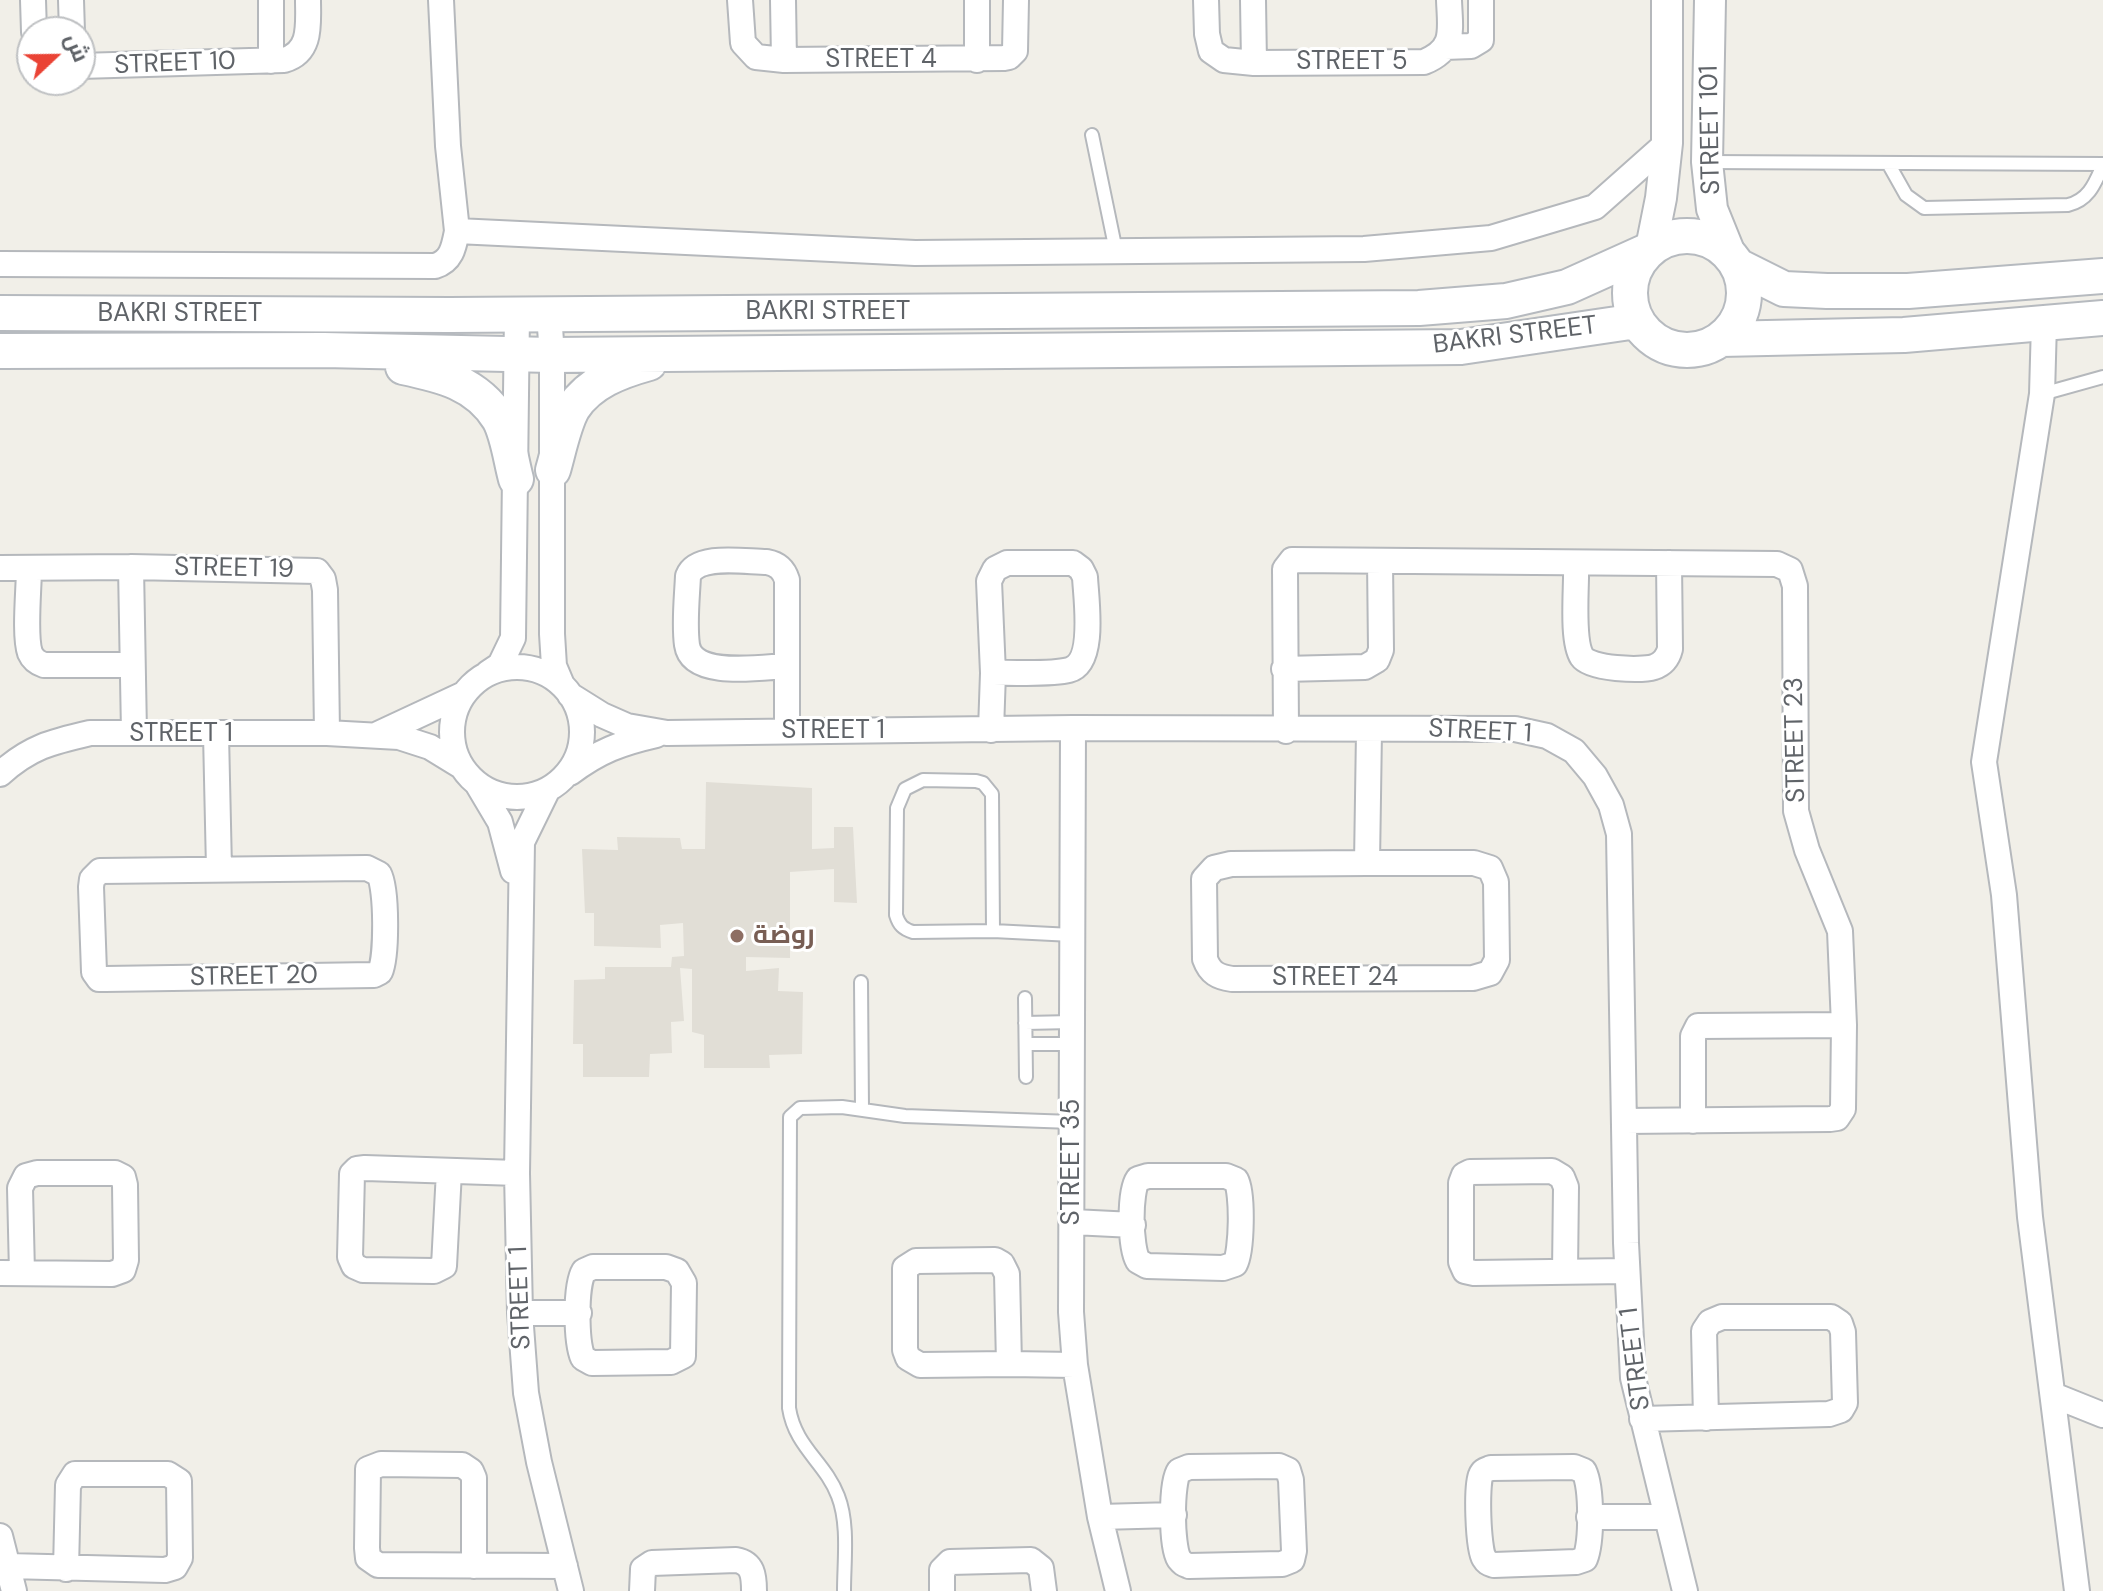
<!DOCTYPE html>
<html>
<head>
<meta charset="utf-8">
<style>
  body { margin:0 }
  #map { position:relative; width:2103px; height:1591px; overflow:hidden; background:#f1efe8; font-family:"DM Sans",Cairo,sans-serif }
  canvas { display:block }
  .north { position:absolute; left:16px; top:16px; width:80px; height:80px; box-sizing:border-box; background:#fff; border:2px solid #bfc1c3; border-radius:50%; rotate:68deg; font-size:22px; font-weight:700; line-height:32px; text-align:center; color:#5f6368 }
  .north::after { content:''; display:block; margin:auto; width:28px; height:36px; background:#ea4335; clip-path:polygon(50% 0,100% 100%,50% 72%,0 100%) }
</style>
</head>
<body>
<div id="map">
<canvas width="2103" height="1591"></canvas>
<div class="north">ش</div>
</div>
<script>
const c = document.querySelector('canvas').getContext('2d');
c.lineJoin = 'round';
function paint(path, color) { c.fillStyle = color; c.fill(path, 'evenodd'); }
function strokePath(path, color, width, dash) { c.strokeStyle = color; c.lineWidth = width; c.lineCap = dash ? 'butt' : 'round'; c.setLineDash(dash || []); c.stroke(path); }
function write(font, color, halo, rows, align = 'center') {
  c.font = font + ' "DM Sans",Cairo,sans-serif'; c.lineWidth = 6; c.setLineDash([]); c.textBaseline = 'middle'; c.strokeStyle = halo; c.fillStyle = color; for (const [text, x, y, turn = 0] of rows) {
    c.save(); c.translate(x, y); c.rotate((+turn || 0) * Math.PI / 180); c.textAlign = isNaN(turn) ? turn : align; if (halo) c.strokeText(text, 0, 0); c.fillText(text, 0, 0); c.restore();
  }
}
paint(new Path2D(`
  M706 782 812 788V849L834 848V827H853L857 903 834 902V869L790 872V958L746 957V971L779 968 778 991 803 992 802 1054 769 1055 770 1068H704V1035L692 1032V969L680 968 684 1021 671 1022 672 1053 650 1054 649 1077H583V1044H573L574 980 605 979V967H671L672 957 684 956 683 923 660 925 661 948 594 946V913H585L582 849 618 850 617 837 680 838 682 849H705Z`), '#e1ded6');
const service = new Path2D(`
  M1092 135 1116 251
  M1707 162 2103 164
  M1888 163 1906 195 1924 208 2068 205C2089 200 2095 183 2103 165
  M2042 394 2103 377
  M923 780 976 781 983 783 992 794 993 931 913 932C903 929 899 925 896 915L897 808 905 789Z
  M993 931 1072 935
  M861 982 862 1109
  M1025 998 1026 1077
  M1025 1023 1072 1022
  M1026 1044H1072
  M844 1591C844 1561 849 1524 838 1496 825 1462 795 1447 789 1408L790 1117 800 1108 842 1107 905 1116 1072 1122`);
const minor = new Path2D(`
  M33 0 34 32
  M71 0 72 32
  M271 0V61
  M441 0 448 146 457 231
  M740 0 743 43 756 57 784 60 1004 58 1009 57 1015 51 1016 0
  M783 0 784 60
  M977 0V60
  M1206 0 1207 34 1211 51 1224 60 1254 63 1424 62C1456 49 1450 30 1449 0
  M1253 0 1254 63
  M1445 47 1471 46 1481 40V0
  M80 66 284 60C312 52 308 24 308 0
  M0 264 435 266C452 261 454 246 457 231L915 253 1364 249 1491 238 1595 207 1667 143
  M549 314 552 355V634L554 666 562 685
  M2044 323 2042 394 1984 762 2004 895 2030 1217 2077 1591
  M1576 564C1577 586 1571 640 1582 657 1590 669 1641 671 1654 667 1663 664 1668 657 1670 649L1669 563
  M131 567 134 733
  M0 568 131 567 317 571 323 579 325 590 327 733
  M29 568C29 588 24 636 30 653 33 660 38 663 44 665H132
  M452 732a65 65 0 1 1 130 0a65 65 0 1 1-130 0Z
  M1284 669 1365 667 1377 660 1381 650 1380 561
  M488 673 500 665 513 638 517 313
  M570 695 602 715 627 726 667 733 1073 728 1515 729 1547 736 1574 751 1595 776 1611 805 1619 834 1626 1243 1633 1378 1685 1591
  M1073 728 1071 1312 1075 1365 1100 1517 1118 1591
  M991 730 993 673 989 581 995 569 1007 563H1073L1081 569 1085 577C1086 599 1096 663 1069 670 1050 675 1014 672 993 673
  M787 731V580C784 570 778 564 767 562 745 562 697 553 688 576 687 598 684 623 687 645 692 679 762 667 787 666
  M1286 731 1285 569 1292 560 1777 564 1790 570 1795 586 1796 811 1807 850 1840 931 1844 1025 1843 1109 1837 1118 1830 1119 1625 1121
  M216 734 219 869
  M376 735 464 694
  M570 773C599 751 621 743 656 735
  M0 774C30 747 51 742 90 733H327L399 737 430 747 461 766
  M478 785 500 822 513 871
  M547 791 522 842 517 1173 520 1313 526 1393 539 1462 571 1591
  M1367 863H1474L1490 868 1496 882 1497 960 1490 973 1473 978 1232 979C1218 977 1210 973 1205 959L1204 879 1214 868 1231 864Z
  M1367 863 1369 731
  M367 868 379 874C387 889 387 956 380 972L374 975 105 979H99L94 972 91 887 92 879 100 871Z
  M1693 1121V1036L1698 1026 1844 1025
  M449 1171 444 1266 434 1271 363 1270 354 1266 350 1257 352 1174 357 1169 365 1168 517 1173
  M1148 1176H1226L1236 1180C1243 1193 1242 1251 1235 1264L1223 1268 1147 1266 1138 1261C1130 1247 1129 1192 1138 1179Z
  M1073 1222 1133 1225
  M995 1260 1002 1264 1007 1274 1009 1364 920 1365 908 1358 905 1350V1268L916 1261Z
  M593 1267H666L677 1271 684 1283 683 1356 671 1362 592 1363 583 1358C576 1342 575 1286 584 1271Z
  M1565 1272 1566 1187 1562 1177 1552 1171 1470 1172 1464 1175 1461 1183V1262L1465 1271 1474 1273 1627 1271
  M0 1273 112 1274 123 1270 126 1260 125 1185 123 1177 115 1173H37L26 1176 20 1188 22 1273
  M520 1313H579
  M1009 1364 1075 1365
  M2053 1395 2103 1415
  M1642 1419 1829 1414 1841 1410 1845 1403 1843 1332 1840 1323 1831 1317H1722L1710 1322 1704 1331 1706 1418
  M1279 1466 1288 1470 1291 1480 1294 1551 1292 1560 1282 1564 1189 1566C1184 1564 1183 1564 1179 1559 1171 1546 1171 1482 1179 1471L1189 1467Z
  M1574 1467 1584 1471C1592 1488 1592 1541 1585 1559L1576 1562 1494 1565C1488 1563 1487 1563 1484 1558 1478 1549 1476 1484 1481 1475 1483 1470 1486 1470 1491 1468Z
  M1100 1517 1174 1515
  M1589 1517H1665
  M0 1536 14 1591
  M8 1566 165 1570 175 1567 180 1558 179 1481 168 1474H75L68 1485 66 1569
  M474 1566V1478L471 1471 462 1465 381 1464 368 1469 367 1548 368 1558 378 1565 565 1566
  M642 1591 643 1569 652 1563 736 1560C753 1563 754 1576 754 1591
  M942 1591V1570L950 1562 1031 1560 1041 1568 1044 1591`);
const tertiary = new Path2D(`
  M1710 0 1707 162 1712 209 1731 256
  M1651 248 1661 198 1667 143V0`);
const secondary = new Path2D(`
  M1630 293a57 57 0 1 1 114 0a57 57 0 1 1-114 0Z
  M1738 266 1784 289 1827 291H1908L2103 276
  M0 313 450 315 1419 308 1506 301 1567 287 1647 251
  M1721 339 1904 335 2103 318
  M0 351 324 350 552 355 1461 347 1637 321
  M403 367C441 375 477 383 499 419 508 435 511 461 516 479
  M553 470C558 453 564 423 573 408 590 382 620 371 649 363`);
strokePath(service, '#b5b8bc', 16);
strokePath(minor, '#b5b8bc', 28);
strokePath(tertiary, '#b5b8bc', 34);
strokePath(secondary, '#b6babf', 38);
strokePath(service, '#fff', 12);
strokePath(minor, '#fff', 24);
strokePath(tertiary, '#fff', 30);
strokePath(secondary, '#fff', 34);
for (const [x, y, r, color] of [
  [737,936,8,"#8d6e63"]
]) { const dot = new Path2D(); dot.arc(x, y, r, 0, 2 * Math.PI); c.fillStyle = color; c.fill(dot); strokePath(dot, '#fff', 3); }
write('26px', '#5f6368', '#fff', [
  ["STREET 4",881,60],
  ["STREET 5",1352,62],
  ["STREET 10",175,64,-2],
  ["STREET 101",1711,130,-91],
  ["BAKRI STREET",828,312],
  ["BAKRI STREET",180,314],
  ["BAKRI STREET",1515,336,-7],
  ["STREET 19",234,569,1],
  ["STREET 1",833,731],
  ["STREET 1",1480,732,3],
  ["STREET 1",181,734],
  ["STREET 23",1796,740,-91],
  ["STREET 20",254,977,-1],
  ["STREET 24",1335,978],
  ["STREET 35",1072,1162,-90],
  ["STREET 1",521,1298,-92],
  ["STREET 1",1636,1359,-97]
]);
write('bold 26px', '#785e54', '#fff', [
  ["روضة",753,936]
], 'left');
</script>
</body>
</html>
